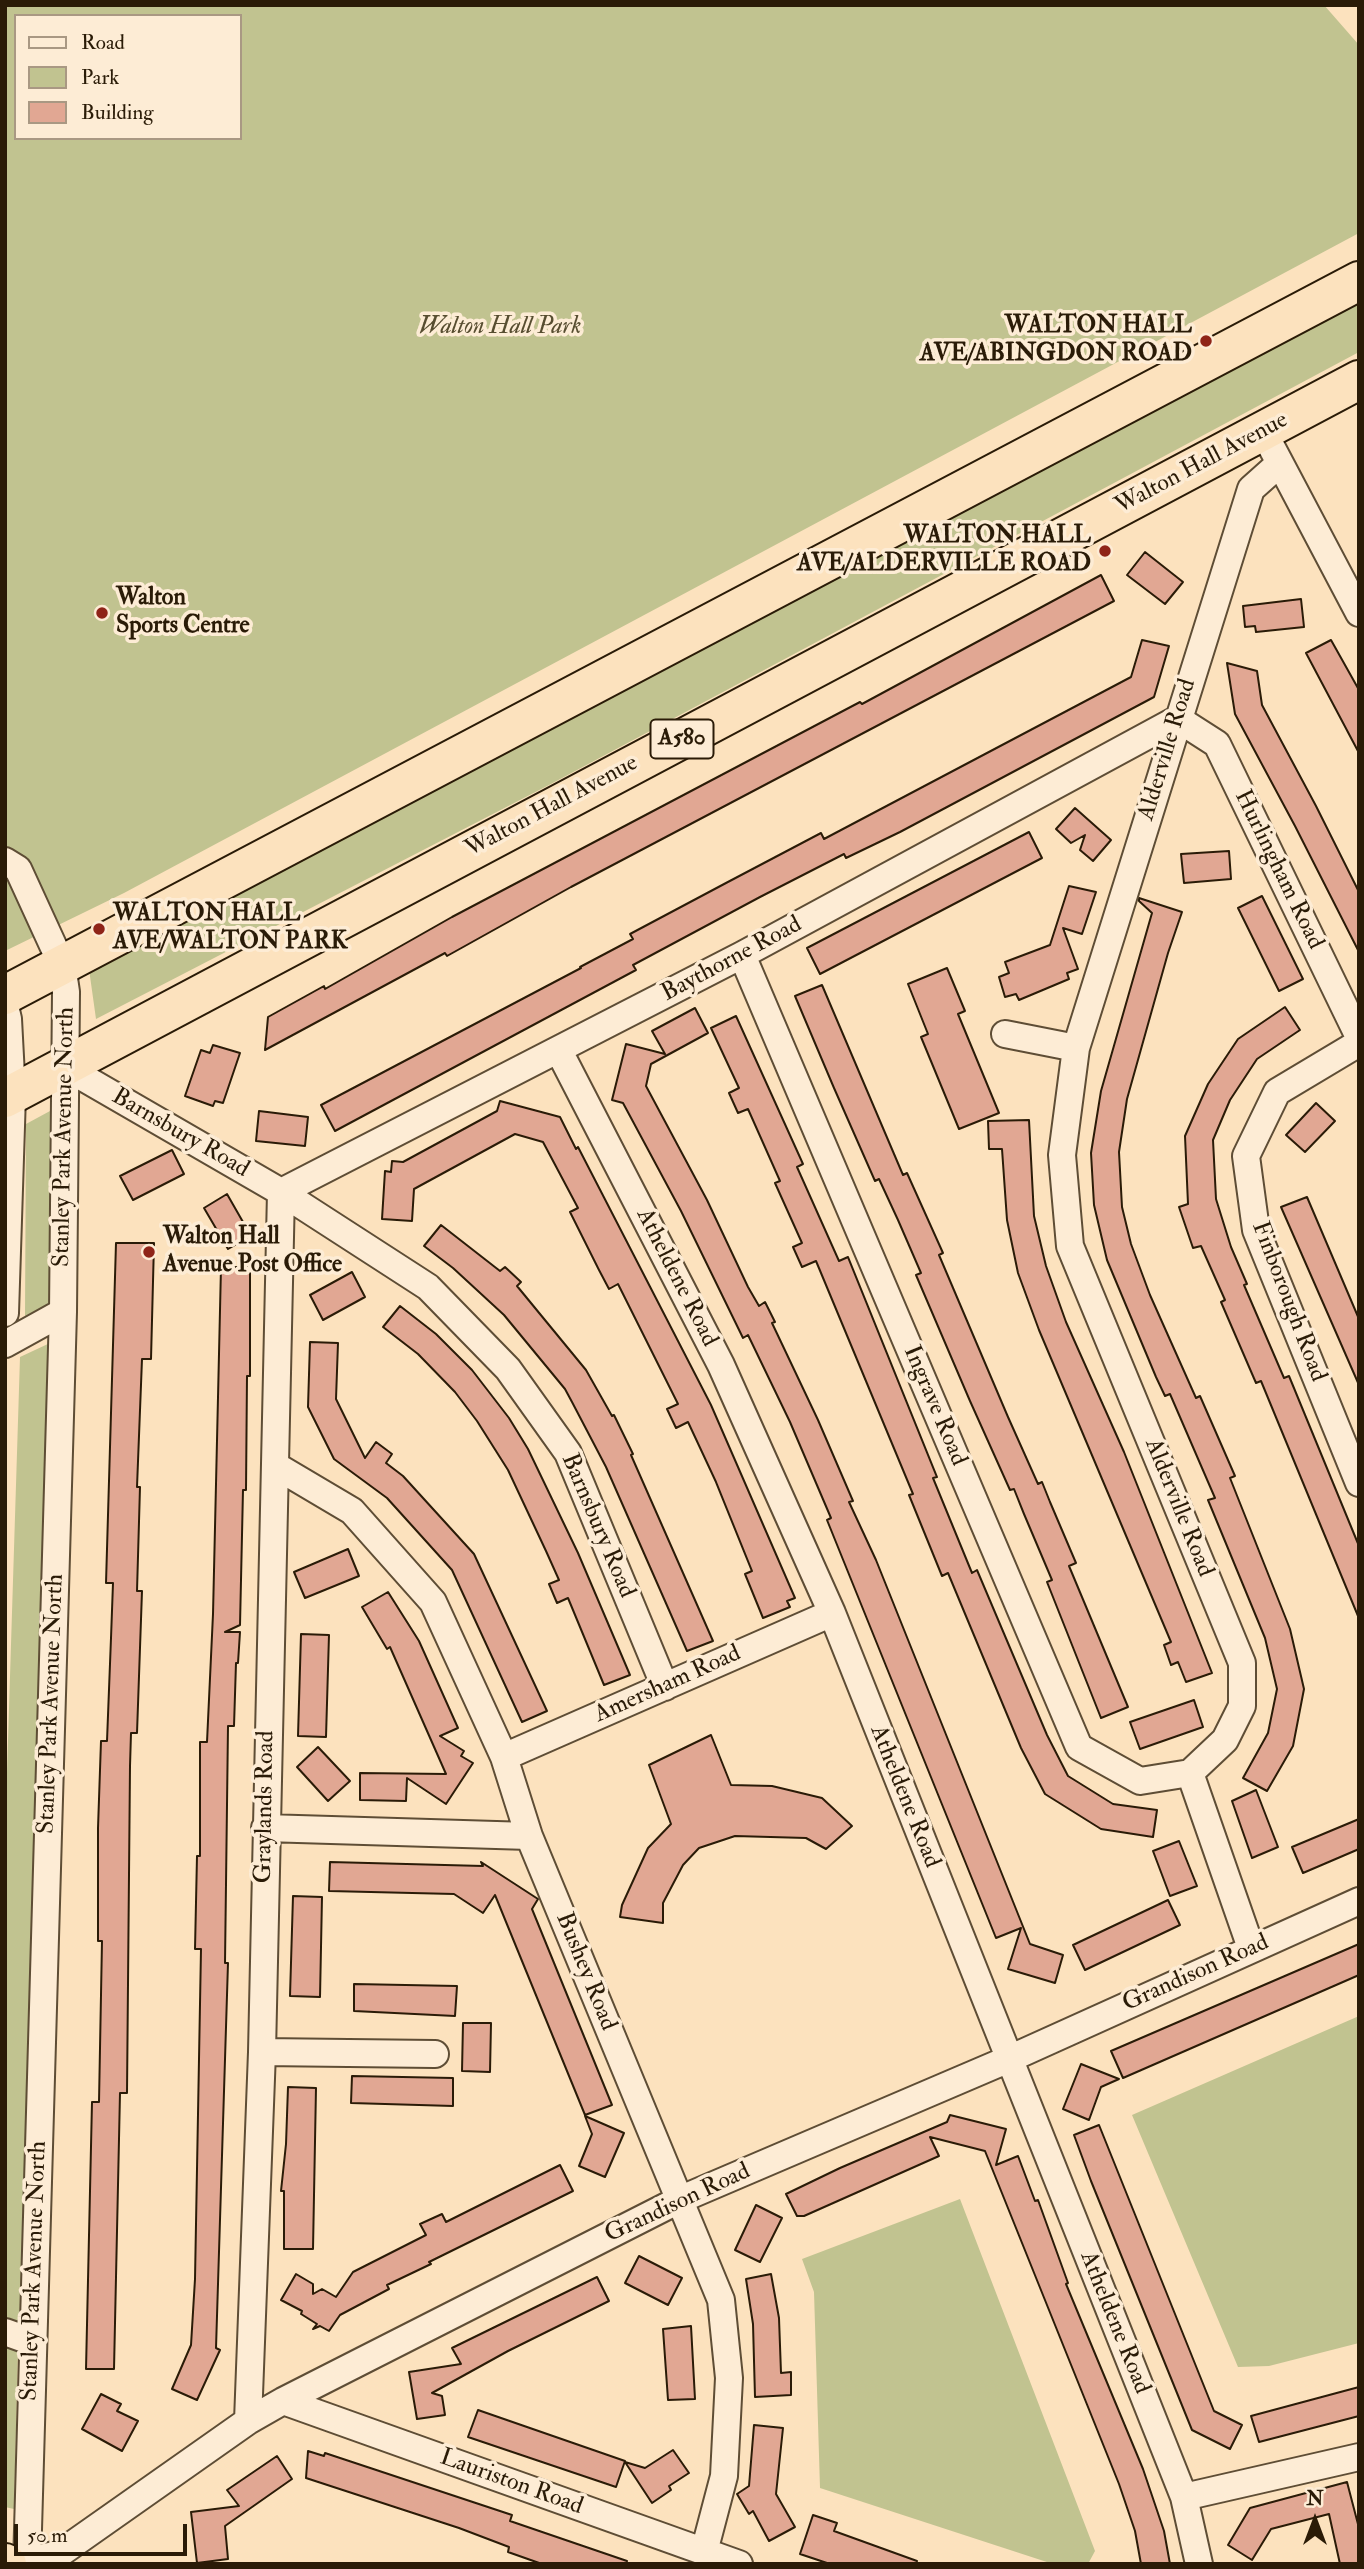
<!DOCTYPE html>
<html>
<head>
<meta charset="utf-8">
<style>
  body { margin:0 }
  #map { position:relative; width:1364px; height:2569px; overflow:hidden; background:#fce2be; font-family:"IM FELL Double Pica",serif }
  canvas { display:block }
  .frame { position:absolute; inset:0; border:7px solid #2a1b07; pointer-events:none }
  .legend { position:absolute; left:14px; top:14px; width:228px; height:126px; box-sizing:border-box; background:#fdecd5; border:2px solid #a99883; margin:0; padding:9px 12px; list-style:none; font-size:21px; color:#2a1b07 }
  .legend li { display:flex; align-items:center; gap:14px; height:35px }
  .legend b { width:35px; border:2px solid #a99883 }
  .north { position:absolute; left:1280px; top:2485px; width:70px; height:70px; -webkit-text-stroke:5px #fdecd5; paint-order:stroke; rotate:0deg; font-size:19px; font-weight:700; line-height:28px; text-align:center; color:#2a1b07 }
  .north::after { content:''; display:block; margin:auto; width:24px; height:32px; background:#2a1b07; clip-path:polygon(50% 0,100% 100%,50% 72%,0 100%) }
  .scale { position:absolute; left:14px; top:2524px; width:173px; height:32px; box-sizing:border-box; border:4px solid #2a1b07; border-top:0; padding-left:9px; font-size:21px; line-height:24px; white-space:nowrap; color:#2a1b07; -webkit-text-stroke:5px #fdecd5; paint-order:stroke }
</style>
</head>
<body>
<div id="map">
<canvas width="1364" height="2569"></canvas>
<div class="frame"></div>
<ul class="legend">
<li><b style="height:9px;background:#fdecd5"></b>Road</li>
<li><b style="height:19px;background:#c1c390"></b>Park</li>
<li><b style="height:19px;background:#e1a793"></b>Building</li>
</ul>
<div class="north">N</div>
<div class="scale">50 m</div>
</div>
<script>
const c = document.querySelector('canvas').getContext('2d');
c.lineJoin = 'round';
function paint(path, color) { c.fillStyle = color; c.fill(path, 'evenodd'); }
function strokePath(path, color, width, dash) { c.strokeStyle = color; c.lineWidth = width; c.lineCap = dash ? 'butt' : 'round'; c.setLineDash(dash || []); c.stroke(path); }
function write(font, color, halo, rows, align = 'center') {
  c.font = font + ' "IM FELL Double Pica",serif'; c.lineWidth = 7; c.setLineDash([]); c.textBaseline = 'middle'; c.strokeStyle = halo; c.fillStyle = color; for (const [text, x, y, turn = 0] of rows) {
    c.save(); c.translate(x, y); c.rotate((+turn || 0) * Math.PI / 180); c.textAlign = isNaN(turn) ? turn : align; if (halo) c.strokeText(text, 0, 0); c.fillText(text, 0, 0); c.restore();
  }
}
paint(new Path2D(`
  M5 5H1324L1359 45V233L124 893 5 951ZM16 16H240V138H16Z
  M1359 299V352L549 785 96 1019 89 969Z
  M50 1111 53 1304 25 1316 26 1124Z
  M50 1343 21 2323 5 2318V1836L20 1357Z
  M1359 2016V2343L1269 2366 1238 2367 1132 2115Z
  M960 2199 1095 2551 1088 2564H1053L820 2488 814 2292 802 2259Z
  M5 2346 18 2349 14 2509 5 2507Z`), '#c1c390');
const building = new Path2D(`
  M1145 552 1183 582 1165 604 1127 575Z
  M1101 575 1114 601 571 887 447 956 445 953 265 1050 268 1017 324 986 325 989 452 917 860 702 862 704Z
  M1301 599 1304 627 1256 632 1255 626 1245 627 1243 606Z
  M1142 640 1169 646 1154 697 900 832 846 858 844 854 760 897 633 965 636 970 335 1131 321 1105 581 968 580 967 633 939 630 934 726 883 821 833 824 839 1131 677Z
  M1331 640 1359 690V753L1306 653Z
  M1227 663 1257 671 1262 705 1316 806 1359 892V952L1295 826 1235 714Z
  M1075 808 1111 840 1093 861 1080 850 1085 835 1071 843 1056 829Z
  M1029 832 1042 858 820 974 807 948Z
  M1229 851 1231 879 1184 883 1181 854Z
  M1069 886 1096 892 1082 934 1063 928 1078 969 1067 973 1069 979 1019 1000 1016 994 1005 997 999 977 1009 973 1005 962 1050 945Z
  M1262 896 1303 979 1279 991 1238 908Z
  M1139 898 1182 912 1168 953 1127 1099 1119 1152 1122 1207 1131 1244 1150 1295 1196 1398 1200 1396 1235 1476 1230 1478 1290 1629 1304 1689 1293 1746 1267 1791 1243 1778 1268 1733 1277 1689 1265 1638 1208 1500 1215 1498 1170 1394 1165 1396 1156 1377 1107 1260 1094 1205 1091 1153 1101 1091 1152 913 1139 901Z
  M947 968 965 1011 958 1014 999 1113 959 1129 921 1037 928 1034 908 984Z
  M822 985 903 1175 907 1173 943 1253 939 1255 1008 1417 1038 1484 1042 1482 1050 1502 1076 1563 1069 1566 1128 1707 1101 1718 1047 1582 1052 1580 1024 1514 1014 1489 1010 1490 970 1401 916 1275 921 1273 898 1220 879 1179 875 1181 834 1088 795 996Z
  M1285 1007 1300 1030 1257 1059 1230 1100 1213 1140 1216 1199 1231 1247 1247 1284 1244 1285 1284 1378 1289 1376 1359 1546 1358 1616 1261 1381 1256 1383 1221 1302 1225 1300 1201 1246 1193 1248 1179 1207 1188 1204 1185 1136 1208 1084 1238 1039Z
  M695 1008 708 1033 651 1064 646 1086 707 1200 748 1287 759 1306 765 1302 775 1322 772 1323 818 1420 853 1501 849 1502 876 1560 1030 1944 1063 1955 1055 1983 1008 1969 1021 1928 996 1938 827 1520 831 1518 790 1422 748 1335 743 1338 681 1211 623 1103 612 1100 626 1044 665 1054 652 1031Z
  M736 1016 803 1164 797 1167 839 1261 848 1257 937 1477 933 1478 972 1573 977 1570 1047 1735 1068 1776 1113 1804 1157 1810 1153 1837 1101 1829 1045 1794 1021 1748 948 1573 942 1576 909 1495 913 1494 816 1261 802 1267 793 1247 802 1243 775 1183 780 1181 748 1109 738 1113 729 1093 739 1088 711 1028Z
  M213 1045 240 1053 223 1103 215 1101 213 1106 185 1096 201 1050 210 1053Z
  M500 1101 560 1117 576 1149 578 1147 711 1405 795 1598 787 1601 790 1607 763 1618 745 1574 752 1571 716 1482 688 1422 676 1428 667 1409 678 1404 618 1284 609 1289 599 1270 570 1212 578 1208 543 1142 515 1134 414 1189 412 1221 382 1219 385 1171 391 1172 392 1161 403 1162 497 1111Z
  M1316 1103 1335 1121 1305 1152 1286 1135Z
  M259 1111 308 1117 305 1146 256 1141Z
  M1029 1120 1034 1216 1046 1266 1066 1322 1124 1452 1212 1673 1186 1682 1178 1662 1171 1665 1164 1645 1171 1642 1039 1330 1018 1273 1007 1220 1002 1149H989L988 1121Z
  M172 1150 184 1174 133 1200 120 1176Z
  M227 1194 251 1236 228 1249 204 1208Z
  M1307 1197 1359 1319V1385L1281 1207Z
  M441 1225 500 1271 505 1267 521 1282 517 1286 586 1370 612 1416 614 1415 633 1454 631 1455 713 1641 687 1651 606 1467 572 1402 565 1389 504 1315 453 1268 424 1246Z
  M116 1243H154L151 1359H142L137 1487H140L137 1591H142L137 1733H131L130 1766 127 2093H120L114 2369H86L92 2102H99L102 1941H98V1828L101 1741H107L111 1638 113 1583H106Z
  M221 1267H250V1376H247L246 1490H243L240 1625 225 1632H240L238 1663H236L234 1726H228L225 1963H228L216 2348 220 2350 197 2400 172 2389 191 2345 195 2279 201 1949H195L197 1856H200V1742H207L213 1614Z
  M352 1272 365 1297 323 1320 310 1295Z
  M400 1306 436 1334 472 1370 509 1418 528 1449 578 1553 630 1675 604 1685 568 1598 557 1603 549 1584 559 1580 546 1551 508 1470 477 1421 455 1392 418 1354 383 1327Z
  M310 1342 338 1343 336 1399 365 1458 376 1442 392 1454 386 1463 403 1476 474 1554 547 1711 522 1722 452 1570 387 1498 334 1459 308 1407Z
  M348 1549 359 1576 305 1598 294 1572Z
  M388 1592 419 1641 458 1728 440 1736 464 1751 461 1756 473 1763 446 1804 407 1778 406 1801 360 1800V1773L446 1774 390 1647 387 1649 362 1607Z
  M301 1634 329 1635 326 1737 298 1736Z
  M1194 1700 1203 1727 1140 1749 1130 1722Z
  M711 1735 731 1785 772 1786 822 1798 852 1826 826 1849 806 1838 735 1836 699 1848 683 1865 663 1903V1923L620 1917 622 1905 648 1848 671 1824 649 1765Z
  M318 1747 350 1781 328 1801 297 1767Z
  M1256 1790 1278 1847 1252 1858 1232 1801Z
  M1359 1819V1849L1303 1873 1292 1847Z
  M1179 1841 1197 1886 1170 1896 1153 1851Z
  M330 1862 483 1866 481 1862 538 1899 532 1909 612 2105 585 2115 495 1895 483 1913 454 1894 329 1891Z
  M293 1896 322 1897 320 1997 290 1996Z
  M1168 1900 1180 1925 1085 1970 1073 1945Z
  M1359 1944V1975L1123 2078 1111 2051Z
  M354 1984 457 1986 455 2016 354 2011Z
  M463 2023H491L490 2072 462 2071Z
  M1081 2064 1119 2079 1101 2087 1089 2120 1063 2109Z
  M352 2076 453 2078V2106L351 2103Z
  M288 2087 316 2088 313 2249H284V2191H281L286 2144Z
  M950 2115 1006 2129 996 2165 1018 2156 1035 2201 1038 2200 1068 2283 1066 2284 1143 2469 1164 2531 1170 2564H1141L1135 2531 1119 2484 985 2151 930 2137 939 2156 804 2216H797L786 2194 840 2168 947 2122Z
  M585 2116 624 2133 605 2177 579 2166 592 2134Z
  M1099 2125 1214 2411 1242 2425 1230 2449 1192 2430 1091 2181 1074 2135Z
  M560 2165 573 2191 429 2262 431 2264 387 2285 389 2289 340 2315 329 2331 320 2326 313 2329 317 2324 301 2314 302 2311 281 2300 296 2274 313 2284V2294L322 2289 336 2297 353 2272 426 2235 420 2224 442 2214 446 2222Z
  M756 2205 782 2218 760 2262 735 2250Z
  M639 2256 682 2278 668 2305 625 2283Z
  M771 2274 779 2318 781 2373 791 2372V2395L755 2397 753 2324 746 2279Z
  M597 2277 609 2301 508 2351 432 2393 442 2396 445 2415 417 2419 409 2372 461 2364 452 2348Z
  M691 2326 695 2399 668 2400 663 2329Z
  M1359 2387V2416L1259 2442 1251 2416Z
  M101 2394 121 2404 117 2411 138 2421 122 2451 82 2429Z
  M478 2410 625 2461 616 2487 468 2437Z
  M754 2425 783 2428 776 2494 795 2527 769 2541 753 2511 749 2514 737 2494 749 2486Z
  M673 2450 689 2473 669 2486 671 2490 652 2503 625 2462 645 2468Z
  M308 2451 324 2456 325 2453 512 2515 510 2521 627 2561 626 2564H542L508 2552 509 2547 459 2528 306 2478Z
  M277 2456 292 2479 225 2526 228 2559 197 2563 191 2512 239 2506 227 2490Z
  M1347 2482 1359 2528V2564H1340L1329 2514 1271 2529 1252 2560 1228 2545 1250 2508Z
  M813 2515 837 2523 834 2531 917 2561 916 2564H830L800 2554Z`);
paint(building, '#e1a793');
strokePath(building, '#2a1b07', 2);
const street = new Path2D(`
  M1272 448 1359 613
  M5 861 18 869 62 965 66 992 63 1312 27 2564
  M742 955 1079 1747 1140 1781 1190 1773
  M5 1006 8 1019 12 1095 5 1313
  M1005 1034 1076 1048
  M1359 1043 1277 1092 1246 1156 1256 1230 1359 1483
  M559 1051 721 1365 832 1613 1184 2497 1199 2564
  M65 1067 281 1192 428 1287 508 1369 568 1453 665 1687
  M5 1344 63 1312
  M276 1466 352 1511 433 1602 504 1757 529 1836 721 2300 729 2378 724 2476 704 2552
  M504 1757 832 1613
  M1190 1773 1225 1740 1242 1706V1663L1070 1246 1062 1155 1076 1048 1251 489 1279 464
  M1190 1773 1251 1948
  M265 1828 529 1836
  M262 2052 435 2054
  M5 2332 33 2342
  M283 2401 739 2564
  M248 2421 262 2052 281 1192 742 955 1178 719 1217 744 1359 1037
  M1184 2497 1359 2457
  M27 2561 59 2554 248 2421 283 2401 679 2200 1009 2059 1359 1901`);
const highway = new Path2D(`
  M5 995 1359 281
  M5 1098 1359 380
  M5 2563 7 2564`);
strokePath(street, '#5e4d35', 30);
strokePath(highway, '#2a1b07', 42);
strokePath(street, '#fdecd5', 26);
strokePath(highway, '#fce2be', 38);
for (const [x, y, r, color] of [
  [1206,341,7,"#8f2418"],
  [1105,551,7,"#8f2418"],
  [102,613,7,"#8f2418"],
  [99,929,7,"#8f2418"],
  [149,1252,7,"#8f2418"]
]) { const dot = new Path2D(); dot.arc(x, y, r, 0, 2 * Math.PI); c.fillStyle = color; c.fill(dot); strokePath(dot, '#fdecd5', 2.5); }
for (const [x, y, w] of [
  [682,739,63]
]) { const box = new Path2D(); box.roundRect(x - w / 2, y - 19.5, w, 39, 5); c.fillStyle = '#fdecd5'; c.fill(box); strokePath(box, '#2a1b07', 2); }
write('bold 23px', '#2a1b07', null, [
  ["A580",682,739]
]);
write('bold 24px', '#2a1b07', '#fdecd5', [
  ["WALTON HALL",1192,327,"right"],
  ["AVE/ABINGDON ROAD",1192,355,"right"],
  ["WALTON HALL",1091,537,"right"],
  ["AVE/ALDERVILLE ROAD",1091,565,"right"],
  ["Walton",116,599],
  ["Sports Centre",116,627],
  ["WALTON HALL",113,915],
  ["AVE/WALTON PARK",113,943],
  ["Walton Hall",163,1238],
  ["Avenue Post Office",163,1266]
], 'left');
write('italic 24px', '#574d30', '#fdecd5', [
  ["Walton Hall Park",500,328]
]);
write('24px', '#2a1b07', '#fdecd5', [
  ["Walton Hall Avenue",1202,464,-28],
  ["Alderville Road",1168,750,-73],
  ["Walton Hall Avenue",552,807,-28],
  ["Hurlingham Road",1278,870,64],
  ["Baythorne Road",732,960,-28],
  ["Barnsbury Road",180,1134,30],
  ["Stanley Park Avenue North",65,1137,-89],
  ["Atheldene Road",676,1278,63],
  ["Finborough Road",1288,1302,69],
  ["Ingrave Road",934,1406,67],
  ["Alderville Road",1178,1508,68],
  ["Barnsbury Road",597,1526,67],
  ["Amersham Road",668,1685,-24],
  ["Stanley Park Avenue North",52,1704,-88],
  ["Atheldene Road",904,1797,68],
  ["Graylands Road",266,1807,-89],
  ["Bushey Road",585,1972,68],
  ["Grandison Road",1196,1974,-24],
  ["Grandison Road",678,2204,-25],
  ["Stanley Park Avenue North",35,2271,-88],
  ["Atheldene Road",1114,2323,68],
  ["Lauriston Road",511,2483,20]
]);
</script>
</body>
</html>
